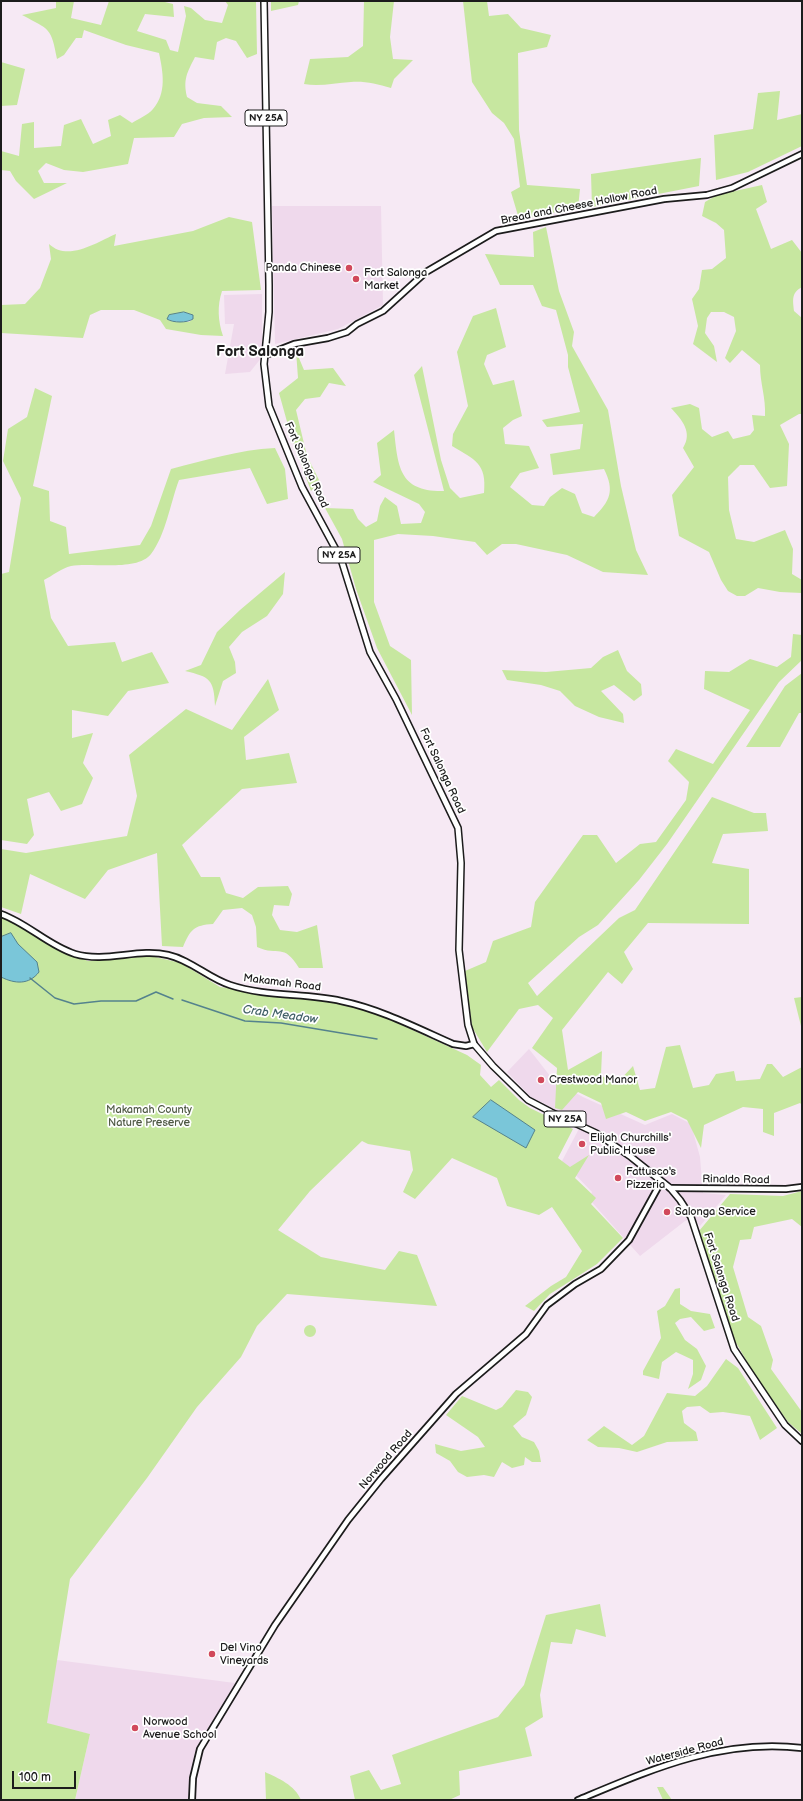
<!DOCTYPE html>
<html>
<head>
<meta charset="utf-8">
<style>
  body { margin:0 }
  #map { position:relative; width:803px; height:1801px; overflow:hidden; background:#f6e9f4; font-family:"Balsamiq Sans",sans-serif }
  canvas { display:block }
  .frame { position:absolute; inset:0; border:2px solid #1c1c1c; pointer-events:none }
  .scale { position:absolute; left:12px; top:1771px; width:64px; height:18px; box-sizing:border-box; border:2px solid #1c1c1c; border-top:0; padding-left:5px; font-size:12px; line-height:14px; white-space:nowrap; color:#1c1c1c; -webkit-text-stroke:3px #fff; paint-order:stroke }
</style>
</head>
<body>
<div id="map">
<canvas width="803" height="1801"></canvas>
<div class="frame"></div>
<div class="scale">100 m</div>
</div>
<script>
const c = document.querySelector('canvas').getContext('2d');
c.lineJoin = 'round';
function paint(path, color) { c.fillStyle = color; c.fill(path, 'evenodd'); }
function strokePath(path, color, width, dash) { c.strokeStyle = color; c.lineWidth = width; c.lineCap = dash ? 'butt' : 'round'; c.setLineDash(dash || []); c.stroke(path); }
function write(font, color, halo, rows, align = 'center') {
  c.font = font + ' "Balsamiq Sans",sans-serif'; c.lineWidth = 3.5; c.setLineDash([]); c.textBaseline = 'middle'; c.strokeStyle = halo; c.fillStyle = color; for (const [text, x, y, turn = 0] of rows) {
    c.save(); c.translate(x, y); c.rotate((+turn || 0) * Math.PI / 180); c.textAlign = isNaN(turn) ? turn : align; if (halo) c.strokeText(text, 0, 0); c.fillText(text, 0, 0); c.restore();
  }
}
paint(new Path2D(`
  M272 206H381L383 305 338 329 275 344Z
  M262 294V357L250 372 225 374 234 324H225L224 295Z
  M529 1049 554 1081 583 1097 645 1125 672 1114 691 1124 700 1157 703 1193 726 1195 700 1226 694 1218 685 1221 640 1256 589 1199 592 1192 562 1161 582 1123 531 1097 507 1072Z
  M49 1659 235 1683 194 1754 192 1800H75L90 1734 33 1722Z`), '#efd9ec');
paint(new Path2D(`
  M56 1H74L71 18 101 25 109 1H161L173 4 174 17 145 14 137 31 166 40 170 50 178 52 186 16 184 6 191 8 205 20 222 23 228 5 225 1H256L257 54 247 58 236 41 226 38 217 42 214 60 195 57C187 73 183 79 187 97L197 103 221 106 232 117 204 118 182 124 174 137 134 138 128 164 83 172 64 170 46 163 38 171 44 183H67L34 199 16 181 10 171 1 170V151L19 156 22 124 34 122V148L61 146 64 125 81 119 93 144 111 136 108 120 120 115 132 123C138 119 148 115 153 109 167 93 163 72 159 53L126 45 84 30 82 38H76L64 55 57 59C51 27 50 30 22 15L56 8Z
  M271 1H299L298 5 271 11Z
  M364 1H394L390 37 393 59 413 60 394 79 391 88C377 84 365 81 351 82 335 83 319 87 304 84L310 59 348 57 363 46Z
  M463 1H487L489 16 508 14 521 28 551 35 547 47 518 53 519 130 527 185 580 189 578 208 519 219 511 192 520 187 514 139 504 123 492 113 472 82Z
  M1 62 25 69 17 105 1 106Z
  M780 91 777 120 802 114V146L748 172 716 180 714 135 753 129 758 93Z
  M701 158 699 186 592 207 591 174Z
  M762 185 767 202 756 209 771 249 792 240 802 253V287C791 293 793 300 794 311L802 318V414H799L780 425 789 444 787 486 770 488 754 465H740L728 477 729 510 736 539 754 542 785 530 793 549 792 574 802 580V593L780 592 758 588 745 596H737L728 591 721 580 709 552 679 536 672 495 694 467 683 448C693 432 682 420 671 408L690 404 699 408 702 429 712 437 728 431 733 439 750 435 754 430 752 415 765 416C766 397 760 384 760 365L742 350 730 363 725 358 736 331 734 317 724 312H711L707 318 705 333 714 346 717 362 693 344 698 326 692 299 699 289 702 270 712 269 726 258 724 230 716 223 702 216 705 202 717 195Z
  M229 217 252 222 261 290 222 291C217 306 218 321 223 336L201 335 166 329 160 320 134 310H101L90 315 83 338 1 333V305L25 304 40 288 51 259 49 244C68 262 97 242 116 234L114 246 193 231ZM184 312 193 315V319L189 322 170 321Z
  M546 227 559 291 574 332 572 346 608 410 621 486 636 550 648 575 603 572 567 555 516 544H502L487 555 475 542 433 536 398 534 374 540V602L390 646 411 660 412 715 377 648 356 589 342 539 325 508 353 509 358 519 366 527 377 521 380 506 385 497 397 506 401 524 421 523 425 512 419 504 373 482 381 475 377 443 394 430C398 467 399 492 444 491L414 375 422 366 441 460 450 488 460 498 484 493C487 463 475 460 452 446L453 434 468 406 457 352 473 316 496 308 506 347 487 355 484 364 493 385 514 380 522 416 513 420 503 428 505 444 529 446 539 468 520 473 510 487 532 505 544 506 550 497 562 488 575 494 582 513 594 517C610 501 615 491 604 469L553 475 550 454 580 449 583 424 547 427 542 420 580 412 568 367V355L556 310 542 306 533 285H500L485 254 534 257 533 232Z
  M296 351 304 370 333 368 346 386 329 383 320 397 305 399 296 410 307 456 320 482 311 491 291 436 279 393 298 378Z
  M35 388 52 396 33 486 49 491 50 521 66 527 69 554 140 545 151 526 171 469C206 460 238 450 275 448L285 469 288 499 267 504 250 468 179 480C170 504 166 534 151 554 137 572 91 562 71 566 62 568 52 576 44 580L51 618 68 646 115 642 122 662 152 652 169 683 128 691 108 716 72 710V738L93 733 83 763 93 778 82 804 61 811 49 792 27 799 34 835 27 844 1 840V574L9 572 21 498 3 461 8 429 27 417Z
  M285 572 283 594 267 616 242 632 229 647 235 662 236 673 223 681 215 706C214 679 210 677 185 671L201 665 217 632 240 610Z
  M793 634 802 635V660L779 682 667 844 639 880 598 925 579 937 528 983 537 996 619 918 635 910 712 797 754 813H766L768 831 723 834 712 863 749 869V924L648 923 624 952 633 969 622 984 608 972 562 1030 568 1070 602 1051 601 1075 615 1085 633 1066 640 1090 655 1088 666 1047 680 1045 693 1088 709 1085 716 1074 734 1071 736 1081 760 1079 767 1064H772L783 1077 802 1067V1105L800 1103 774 1113V1136L763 1132V1109L743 1107 704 1125 701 1148 687 1120 671 1112 645 1121 626 1112 606 1119 601 1103 578 1092 562 1110 555 1108 557 1068 532 1048 553 1018 538 1005 519 1009 487 1052 472 1027 465 971 486 962 493 941 531 927 535 902 583 835H597L616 863 640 844 656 842 686 800 689 782 668 761 676 749 713 764 750 710 704 689 705 671 729 672 750 659 777 667 791 657Z
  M618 650 627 671 641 684 642 695 634 701 614 685 601 691 623 714 624 723 599 717 575 706 560 691 541 685 507 680 502 670 546 672 591 668 603 657Z
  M802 673V713H799L780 747H746L785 686Z
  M268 679 279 710 244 737 246 760 289 753 297 783 242 789 182 845 201 877H220L226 893 243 898 258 887 288 886 292 894 289 906 274 905 272 915 280 930 297 932 317 925 323 968H299C283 942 279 957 257 947L256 927 252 915 242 908 223 910 213 924C194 925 190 930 183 947L162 946 157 853 108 870 85 899 30 874 21 914 1 907V849L26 853 127 836 137 796 129 755 186 709 232 730Z
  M1 917 11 921 48 944 88 961 151 956 181 963 220 987 315 999 369 1010 467 1055 481 1065 480 1075 491 1087 499 1080 519 1100 530 1108 573 1129 558 1158 570 1167 589 1155 575 1178 596 1198 591 1204 623 1238 597 1264 550 1294 534 1311 525 1306 551 1286 566 1277 582 1251 552 1207 539 1215 507 1206 497 1178 452 1158 415 1199 403 1192 413 1170 410 1151 368 1144 362 1141 310 1191 278 1230 321 1257 385 1270 399 1251 417 1255 437 1306 287 1294 257 1326 241 1357 197 1407 147 1478 70 1579 47 1723 90 1734 75 1800H1Z
  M802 997V1030L794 998Z
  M802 1191V1227L792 1219 754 1227 751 1239 740 1240 733 1267 748 1317 761 1326 773 1360 771 1369 802 1412V1434L788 1422 753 1372 735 1341 699 1231 730 1194 783 1196Z
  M680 1288V1304L691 1311 710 1314 715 1328 704 1331 691 1317 680 1319 675 1323 685 1340 697 1349 706 1366 701 1380 688 1389 693 1374V1360L676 1352 662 1362 659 1379 643 1375V1371L661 1338 657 1311 665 1306 675 1289Z
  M304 1331a6 6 0 1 1 12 0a6 6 0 1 1-12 0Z
  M726 1359 738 1368 777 1428 760 1440 750 1416 723 1412 710 1413 700 1406 687 1407 682 1411 684 1423 696 1432 698 1441 667 1442 637 1452 619 1448 598 1447 587 1440 604 1426 632 1445 644 1436 667 1393 695 1396 707 1386Z
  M516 1390 528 1392 532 1397 526 1415 513 1426 522 1437 534 1442 539 1451 541 1462H532L525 1457 524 1465 512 1468 502 1462 494 1477 484 1475 467 1477 458 1472 450 1461 436 1453 435 1444 461 1451 485 1447 478 1437 446 1415 462 1396 496 1410 502 1407Z
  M600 1604 606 1637 576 1629 572 1644 551 1642 540 1695 543 1717 525 1728 532 1756 459 1771 460 1795 449 1800H355L350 1776 369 1770 381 1790 401 1784 392 1755 498 1717 524 1685 546 1615Z
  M265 1772C278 1778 295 1785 301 1800H266Z
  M657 1787H663L672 1800H663Z`), '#c7e7a0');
const water = new Path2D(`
  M184 312 193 315V319C187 323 173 323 167 319L169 315Z
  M11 933 18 944 37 962 39 972C29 985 15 984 1 977V937Z
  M491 1100 535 1130 526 1148 473 1117Z`);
paint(water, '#7ac6d9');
strokePath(water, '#54828d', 1);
strokePath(new Path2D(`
  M30 978 55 998 74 1004 101 1001H136L156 992 173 999
  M182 1000 245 1021 281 1023 377 1039`), '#54828d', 1.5);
const secondary = new Path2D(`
  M266 355 294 344 328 338 347 332 357 324 383 311 426 272 496 231 664 199 707 195 732 188 802 154
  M1 914C27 923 49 946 75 954 106 963 138 948 168 955 191 960 208 978 230 985 266 997 305 993 341 1001 380 1009 417 1028 453 1044L466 1046 474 1044
  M670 1188 786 1189 802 1187
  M192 1800 193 1778 200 1749 275 1625 348 1520 381 1479 456 1394 526 1334 547 1305 575 1284 601 1269 629 1240 661 1182
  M578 1800C650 1770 721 1738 802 1748`);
const primary = new Path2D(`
  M264 1 269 285V312L264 364 269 406 302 487 341 559 370 652 396 699 458 828 461 863 459 950 468 1025 474 1044 493 1066 528 1100 551 1112 596 1133 631 1157 670 1188 680 1200 691 1217 734 1349 785 1425 802 1441`);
strokePath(secondary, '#1c1c1c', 8);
strokePath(primary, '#1c1c1c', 8);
strokePath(secondary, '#fff', 4.5);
strokePath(primary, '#fff', 5);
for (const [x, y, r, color] of [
  [349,268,4,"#d1495b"],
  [356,279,4,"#d1495b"],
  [541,1080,4,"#d1495b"],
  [582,1144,4,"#d1495b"],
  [618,1178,4,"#d1495b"],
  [667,1212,4,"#d1495b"],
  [212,1654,4,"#d1495b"],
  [135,1728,4,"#d1495b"]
]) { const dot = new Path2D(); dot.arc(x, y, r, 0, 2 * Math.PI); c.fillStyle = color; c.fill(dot); strokePath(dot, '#fff', 1.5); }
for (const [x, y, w] of [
  [266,118,42],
  [339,555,42],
  [565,1119,42]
]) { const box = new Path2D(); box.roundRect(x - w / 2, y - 8, w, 16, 3); c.fillStyle = '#fff'; c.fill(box); strokePath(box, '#1c1c1c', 1); }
write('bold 10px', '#1c1c1c', null, [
  ["NY 25A",266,118],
  ["NY 25A",339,555],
  ["NY 25A",565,1119]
]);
write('11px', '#1c1c1c', '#fff', [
  ["Bread and Cheese Hollow Road",579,206,-11],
  ["Fort Salonga Road",306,465,66],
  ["Fort Salonga Road",442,771,65],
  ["Makamah Road",282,983,7],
  ["Rinaldo Road",736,1180,1],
  ["Fort Salonga Road",721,1277,72],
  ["Norwood Road",386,1460,-49],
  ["Waterside Road",685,1752,-15]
]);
write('11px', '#1c1c1c', '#fff', [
  ["Panda Chinese",341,268,"right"],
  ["Fort Salonga",364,273],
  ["Market",364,286],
  ["Crestwood Manor",549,1080],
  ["Elijah Churchills'",590,1138],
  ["Public House",590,1151],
  ["Fattusco's",626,1172],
  ["Pizzeria",626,1185],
  ["Salonga Service",675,1212],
  ["Del Vino",220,1648],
  ["Vineyards",220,1661],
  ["Norwood",143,1722],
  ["Avenue School",143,1735]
], 'left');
write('11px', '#4f5944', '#fff', [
  ["Makamah County",149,1110],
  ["Nature Preserve",149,1123]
]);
write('italic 12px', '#426068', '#fff', [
  ["Crab Meadow",280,1015,8]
]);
write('bold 15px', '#1c1c1c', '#fff', [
  ["Fort Salonga",260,352]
]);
</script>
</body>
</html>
